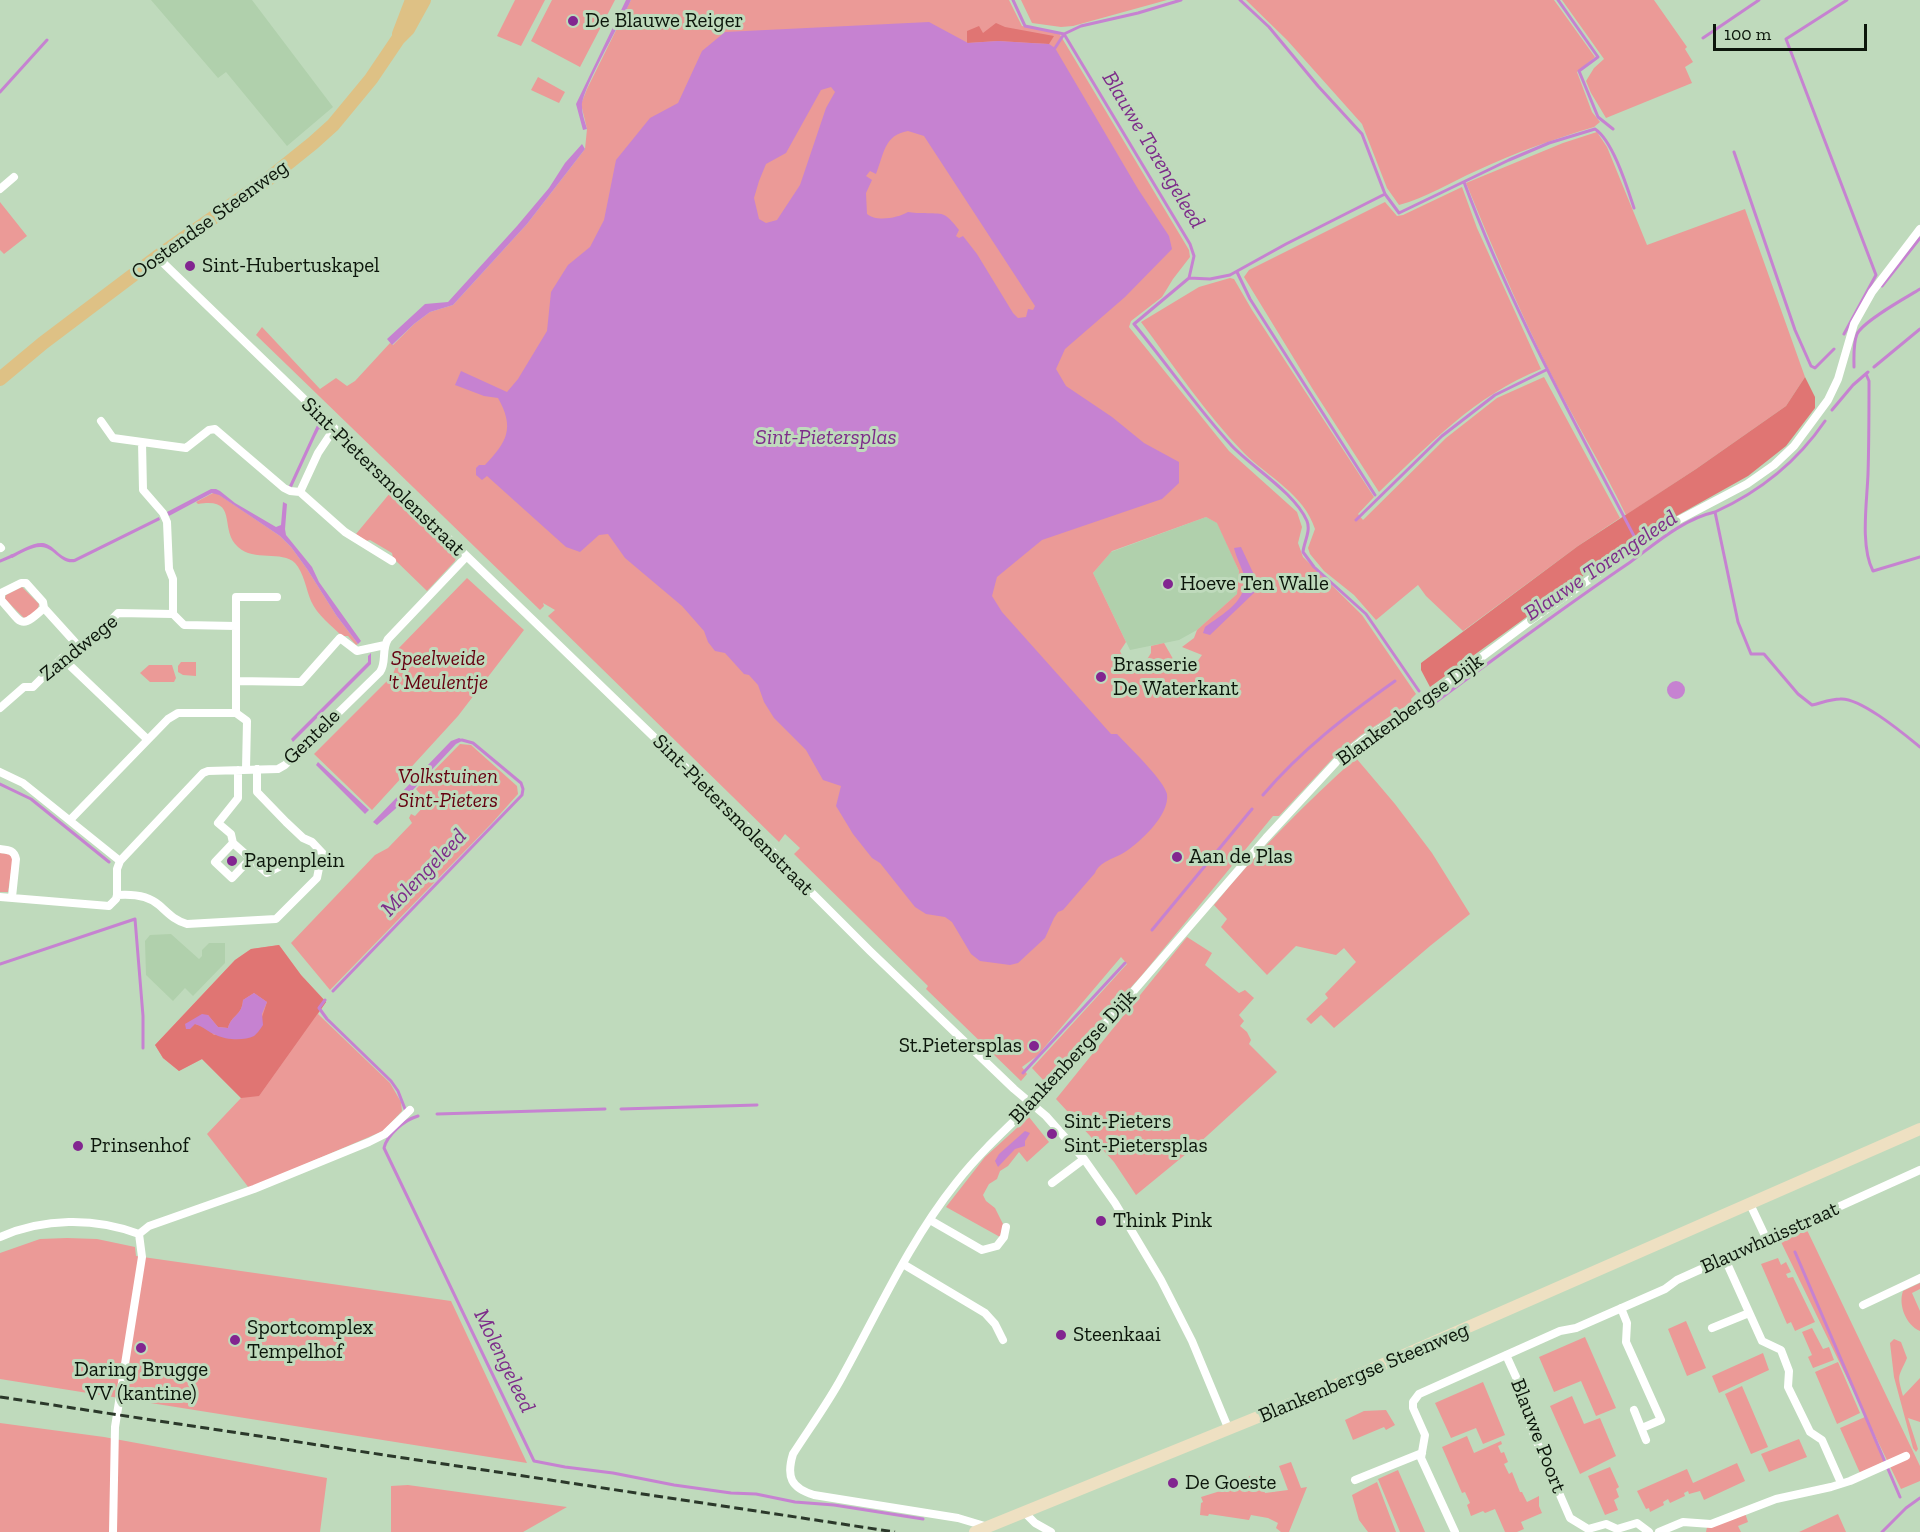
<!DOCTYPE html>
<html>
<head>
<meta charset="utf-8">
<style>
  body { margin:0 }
  #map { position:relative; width:1920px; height:1532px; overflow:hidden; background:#bfdabc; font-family:"Zilla Slab",serif }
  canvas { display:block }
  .scale { position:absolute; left:1713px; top:24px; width:154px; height:27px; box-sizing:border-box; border:3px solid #0c160b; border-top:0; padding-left:8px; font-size:18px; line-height:21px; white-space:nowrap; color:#0c160b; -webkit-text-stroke:4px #bfdabc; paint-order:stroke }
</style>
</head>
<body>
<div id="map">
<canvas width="1920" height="1532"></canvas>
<div class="scale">100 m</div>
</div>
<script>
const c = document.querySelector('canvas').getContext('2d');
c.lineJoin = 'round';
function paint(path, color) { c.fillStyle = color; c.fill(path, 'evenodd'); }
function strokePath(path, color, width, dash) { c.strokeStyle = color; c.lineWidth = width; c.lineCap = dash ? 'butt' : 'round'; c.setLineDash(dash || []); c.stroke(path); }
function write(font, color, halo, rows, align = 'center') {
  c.font = font + ' "Zilla Slab",serif'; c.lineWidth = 6; c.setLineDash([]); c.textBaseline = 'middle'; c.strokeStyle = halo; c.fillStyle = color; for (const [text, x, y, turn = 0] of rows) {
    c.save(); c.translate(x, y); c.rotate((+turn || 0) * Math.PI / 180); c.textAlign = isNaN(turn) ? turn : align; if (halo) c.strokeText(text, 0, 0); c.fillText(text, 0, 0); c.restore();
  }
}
paint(new Path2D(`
  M151 0H252L333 107 287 146 226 72 218 78Z
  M1206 517 1218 523 1239 571 1237 594 1197 630 1179 640 1130 650 1093 573 1111 552Z
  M171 934 199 959 202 956V950L209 943H225V963L193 996 185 988 173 1001 146 975 145 941 150 935Z`), '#b0d0ac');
paint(new Path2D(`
  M515 0H545L521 46 497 36Z
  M552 0H615L580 67 531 41Z
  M631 0H1009L1022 26 1059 33 1189 250 1190 257 1173 279 1162 297 1131 321 1129 327 1229 451 1297 512 1302 527 1298 543 1303 557 1362 615 1416 694 1411 699 1412 702 1361 735 1334 757 1279 816H1273L1142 975 1045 1082 1032 1068 1127 964 1121 957 1037 1056 1022 1067 1027 1074 1021 1081 926 989 928 986 794 854 800 848 785 834 779 842 548 616 555 610 543 603 544 606 540 610 256 335 262 327 320 389 336 378 347 386 355 381 390 343 393 345 414 324 430 312 453 305 527 224 585 149 587 129 581 104 587 89ZM1206 517 1217 523 1239 571 1237 594 1197 630 1194 638 1182 647 1202 655 1191 670 1180 671 1164 643 1151 646V653L1146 661 1135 664 1125 661 1120 651 1126 642 1093 573 1112 551Z
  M1021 0H1167L1073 26 1061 27 1032 23Z
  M1246 0H1554L1595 57 1577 72 1592 112 1600 122 1594 127C1554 139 1514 153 1476 171 1451 182 1426 198 1399 205L1387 188 1362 124 1287 40Z
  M1562 0H1654L1687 47 1685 49 1693 62 1685 67 1692 83 1606 118 1591 93 1586 81 1594 68 1604 59Z
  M538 77 565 92 559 103 531 90Z
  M1597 132 1607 147 1647 245 1745 209 1805 377 1786 406 1696 469 1626 515C1601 463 1571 415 1546 364 1517 305 1491 244 1466 183L1563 143Z
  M1462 187 1477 228 1541 369C1473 397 1431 443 1379 492L1312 388 1244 277 1249 270 1385 202 1397 216 1403 215Z
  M0 202 27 236 4 254 0 250Z
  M1230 278 1234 279 1252 310 1374 497 1358 514 1363 520 1446 438 1497 398 1544 377 1620 518 1578 546 1463 631 1426 596 1418 585 1376 620 1354 595 1324 571 1310 554 1308 548 1315 529C1304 494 1268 477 1244 453 1205 413 1174 366 1141 322L1199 287Z
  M215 492 280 536 291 547 307 569 336 615 358 644 356 645 348 636H342C332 626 317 615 311 601 306 589 304 573 295 563 282 550 254 562 238 547 218 529 240 497 198 504L196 502Z
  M390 493 457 555 455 561 427 591 393 558 392 553 370 540 366 541 356 534Z
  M467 578 524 630 458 716 372 810 314 754 392 676 395 669 396 651Z
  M22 587 39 604C38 612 31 617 24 618L5 599 6 595Z
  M181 662H196V676L183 675 178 672V666Z
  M149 665H172L176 678 174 682H150L140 673Z
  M460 744 471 745 517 786 518 794 492 823 330 990 291 943 375 855 388 848 412 823 409 818 411 814 415 816 425 805 419 800 422 796 416 789Z
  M1356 758 1395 804 1432 853 1470 914 1430 946 1334 1028 1321 1015 1311 1024 1306 1019 1328 998 1325 994 1356 962 1344 948 1336 955 1296 946 1267 975 1221 927 1227 919 1214 905C1257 852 1306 803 1356 758Z
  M0 853 9 854 13 859 8 892H0Z
  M1187 937 1212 953 1205 965 1239 993 1245 990 1254 998 1239 1015 1244 1021 1240 1026 1247 1032 1251 1040 1249 1044 1277 1072 1197 1145 1136 1195 1114 1162 1056 1099Z
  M279 945 301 975 326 1002 318 1014 390 1083 401 1102 402 1111 383 1131 249 1188 207 1134 241 1098 202 1059 179 1071 163 1058 155 1045 235 960 251 949Z
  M1029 1117 1049 1142 1027 1162 1019 1152 1008 1166 1000 1171 997 1179 989 1184 983 1195 986 1201 995 1208 1003 1224 1000 1237 946 1207 985 1157Z
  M1807 1230 1920 1466V1481L1901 1489 1781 1242Z
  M67 1238 97 1239 135 1247 136 1256 451 1301 527 1463 0 1379V1253L40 1239Z
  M1778 1258 1781 1265 1786 1262 1791 1272 1786 1274 1788 1278 1793 1277 1815 1322 1795 1331 1791 1322 1787 1324 1761 1264Z
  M1920 1283V1289L1912 1293 1920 1311V1331C1906 1325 1898 1305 1903 1291Z
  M1686 1321 1706 1368 1687 1376 1668 1329Z
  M1812 1328 1823 1349 1829 1347 1834 1360 1813 1368 1808 1357 1812 1355 1802 1332Z
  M1585 1337 1616 1408 1596 1416 1581 1381 1554 1392 1539 1357Z
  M1894 1339 1901 1342 1907 1358C1898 1379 1897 1373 1903 1396L1920 1378V1422L1908 1418 1918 1449 1916 1452 1913 1448 1894 1377 1890 1343Z
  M1763 1353 1769 1370 1719 1393 1712 1376Z
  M1838 1362 1860 1413 1837 1424 1815 1372Z
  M1483 1382 1505 1435 1483 1444 1476 1428 1451 1438 1435 1403Z
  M1742 1386 1768 1447 1751 1454 1725 1394Z
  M1572 1396 1584 1424 1600 1418 1616 1456 1580 1474 1550 1406Z
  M1386 1410 1395 1425 1386 1430 1384 1427 1353 1440 1345 1420 1364 1411Z
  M1865 1417 1885 1461 1860 1473 1840 1428Z
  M0 1423 104 1437 327 1478 320 1532H0Z
  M1467 1436 1474 1453 1501 1441 1502 1444 1498 1446 1501 1453 1504 1452 1508 1462 1504 1464 1509 1474 1512 1472 1520 1492H1522L1527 1502 1539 1496V1506L1542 1513 1521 1522 1524 1529 1517 1532H1505L1495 1509 1485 1513 1483 1511 1471 1516 1467 1505 1470 1503 1465 1492 1462 1493 1442 1447Z
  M1799 1439 1807 1457 1769 1472 1761 1454Z
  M1291 1462 1301 1488 1307 1487 1289 1532H1281L1276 1528 1278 1523 1268 1518 1251 1515 1249 1520 1209 1514 1208 1516 1200 1515 1201 1503 1203 1502 1201 1497 1230 1488 1250 1476 1251 1478 1258 1476 1265 1493 1288 1490 1279 1466Z
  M1737 1463 1745 1481 1704 1500 1700 1491 1689 1494 1688 1491 1684 1493 1685 1496 1670 1503 1668 1499 1663 1502 1664 1505 1650 1512 1649 1508 1646 1509 1637 1491 1687 1469 1693 1483Z
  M1610 1467 1619 1487 1616 1489 1619 1497 1614 1500 1618 1510 1605 1515 1588 1476Z
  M1398 1470 1425 1532H1400L1378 1479Z
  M1377 1482 1396 1532H1368L1359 1520 1352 1495Z
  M408 1485 567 1507 523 1532H391V1486Z
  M1745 1513 1748 1522 1738 1526 1741 1532H1706L1707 1527Z
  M1838 1514 1846 1532H1799Z`), '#eb9a97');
paint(new Path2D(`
  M996 23 1005 27 1054 36 1049 44 998 41 967 43V31L979 26 983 33Z
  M1805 377 1815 397V408L1786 446 1748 476 1630 542 1430 687 1421 670V663L1578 546 1696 469 1786 406Z
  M279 945 301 975 326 1002 259 1096 241 1098 202 1059 179 1071 163 1058 155 1045 235 960 251 949ZM254 993 267 1002 261 1020 214 1035 206 1027 195 1024 208 1015 218 1027 228 1028C232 1014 242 1016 243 1000Z`), '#e07573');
paint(new Path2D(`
  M626 0H631C622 21 581 91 582 106 582 114 585 122 587 129L583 130 576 104Z
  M929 22 968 43 998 41 1030 43 1049 44 1055 48 1138 189 1169 236 1172 249 1125 297 1065 349 1056 369 1066 386 1112 417 1144 443 1179 462V483L1162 499 1042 540 997 577 992 596 1002 612 1111 734H1117C1128 746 1164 780 1167 794 1170 815 1140 842 1125 852 1114 859 1100 861 1095 873L1063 910 1058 912 1054 918 1045 938 1018 963 1010 965 980 961 971 954 952 922 945 917 926 914 915 907 880 863 872 858 853 834 836 806 841 786 823 780 806 750 774 718 764 702 758 685 749 675 744 674 725 653 715 651 708 642 704 631 682 606 625 558 608 534 599 535 580 552 566 547 487 476 482 480 476 475V468L479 465H485C507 442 515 428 498 398L484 396 455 385 461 371 507 392 518 379 547 331 551 292 568 265 590 247 604 220 616 160 650 118 678 103 702 51 725 32ZM831 87 835 92 826 108 800 185 777 220 766 223 759 219 754 198 759 181 766 164 786 153 821 90ZM908 131 924 136 1035 306 1033 310 1028 309 1026 317 1018 318 1013 313 977 254 963 236 959 238 956 236 959 230C955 225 949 217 944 215 939 212 917 214 908 212 898 218 876 222 867 214L866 193 872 180 866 176 870 171 876 174C884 154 884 135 908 131Z
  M582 144 585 149 527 224 453 305 430 312 414 324 392 345 387 339 425 304 448 302 517 226 549 188 565 163Z
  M318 423 323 427 321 430 319 429 315 437 292 487 289 486Z
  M211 489H216L220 491 235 503 276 527 281 525 283 502 287 504 285 529 286 535 312 567 319 582 361 641 358 644 336 615 307 569 291 547 280 536 219 495 212 493 169 516 167 512Z
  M159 517 160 520 75 562C60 565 54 546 40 547 31 547 20 554 12 558L10 555C20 551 33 542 43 543 55 545 60 560 74 559Z
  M1241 547 1256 579V591L1210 635 1203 633 1205 627C1221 615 1250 600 1244 575 1241 566 1236 557 1234 548Z
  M371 653V664L293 742 291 739 368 662V656Z
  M1667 690a9 9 0 1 1 18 0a9 9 0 1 1-18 0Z
  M459 738 464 740 456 744 411 792 416 804 412 806 402 803 377 825 373 822 451 741Z
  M318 762 369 810 365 814 316 765Z
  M254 993 267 1002 262 1014 263 1025C261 1028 257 1034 254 1036 244 1041 226 1040 216 1035 208 1032 204 1027 195 1024L190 1029H186L185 1024 202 1014 208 1015 218 1027 228 1028C232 1014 242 1016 243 1000Z
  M1025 1131 1030 1133 1025 1141V1146L1015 1149 998 1167 995 1161 999 1154Z`), '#c682d1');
strokePath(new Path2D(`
  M1013 0 1025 26 1064 34 1190 244 1194 256 1189 278 1134 324C1167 364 1197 408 1232 446 1253 468 1295 493 1307 521 1311 531 1304 542 1303 552L1314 567 1366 614 1419 691
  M1240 0 1269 27 1318 86 1362 134 1385 194
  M1558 0 1598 57 1579 71 1598 117 1613 129
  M1703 38 1759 0
  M1055 48 1064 34 1081 26 1138 13 1181 0
  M0 92 47 40
  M1734 152 1795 330 1811 366 1815 368 1834 349
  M1464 182C1510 306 1573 419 1634 536
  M1237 272 1250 299 1375 495
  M1189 278 1210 279 1230 275 1286 244 1385 194 1399 213 1509 160 1549 143 1595 129C1613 141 1627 187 1634 208
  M1882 286 1920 238
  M1844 334 1876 275 1786 39 1847 0
  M1854 367C1854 357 1853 344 1857 334 1863 321 1907 297 1920 289
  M1874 367 1920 329
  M1866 374 1869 381C1869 412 1869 443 1868 474 1867 502 1860 546 1873 571L1920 557
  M1832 410 1853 385 1868 372
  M1715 512C1759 492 1797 462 1825 421
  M1356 520 1442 436 1495 395 1546 370
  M0 561 12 556
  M1427 704 1429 707C1495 658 1561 609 1629 563 1655 544 1683 519 1715 512L1738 622 1751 654H1764L1798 694 1812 705C1821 703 1831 699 1840 699 1860 697 1904 734 1920 747
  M0 784 31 799 109 862
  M1263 795C1301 750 1347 715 1395 681
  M1152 930 1252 809
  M0 964 135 919 143 1016V1048
  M333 991 522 795 523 789 521 783 473 743 462 740
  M325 1000 319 1008 327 1019 391 1081 398 1091 405 1109
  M1023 1073 1125 963
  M621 1109 757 1105
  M437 1114 605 1109
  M418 1116C404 1120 387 1135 384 1148L534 1461 565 1467 613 1473 674 1485 731 1493 756 1494 795 1502 834 1505 923 1519
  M1795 1252 1900 1497
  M1882 1532 1906 1508 1920 1498`), '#c682d1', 3);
strokePath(new Path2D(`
  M0 189 14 177
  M157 257 774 853 792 873 870 951 1014 1089 1046 1116 1084 1159 1115 1203 1161 1280 1192 1341 1229 1430
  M101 421 113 438 186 448 209 430 215 429 284 488 290 491 300 492 318 453 334 429
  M142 442 143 490 163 513 167 522 169 569 173 579V614
  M300 492 345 532 392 561
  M0 547 1 548
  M44 608C19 631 22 623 1 600V593L21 583H26L43 602 44 608 82 650
  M62 658 147 739
  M236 681 301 682 340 638 357 651 385 645
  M0 708 24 687H33L62 658 77 655 118 613 173 614 184 625 236 626
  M246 769 247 721 236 713V597H277
  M238 770V798L218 823 231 834 233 843 267 873 281 866
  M0 772 23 783 120 861
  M70 820 168 719 178 713H236
  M233 843 215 862 232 878 250 859
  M0 849C9 850 14 850 16 859L12 897
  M117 895V869L120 861 203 773 208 771 278 769 285 765 380 672C387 662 381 650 388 639L466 557
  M0 897 109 906 116 899 117 895C131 894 148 895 159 905 169 914 174 920 187 924L276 919 317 878 319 868 327 858 312 842 303 838 286 822 257 792V769
  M1052 1183 1084 1159
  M1750 1204 1767 1240
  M930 1220 982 1250 997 1246 1004 1237 1006 1227
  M139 1234 149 1226 254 1189 369 1142 385 1134 410 1110
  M0 1237C43 1218 94 1217 139 1234
  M1725 1259 1762 1341 1781 1350 1789 1371 1788 1387 1810 1432 1822 1440 1841 1483
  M903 1264 985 1313 995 1324 1003 1340
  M1863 1305 1920 1278
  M1621 1308 1627 1323 1626 1342 1661 1420 1642 1428
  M1712 1328 1749 1313
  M1506 1355 1526 1399 1530 1426 1570 1518 1588 1529 1606 1524 1617 1529 1637 1523 1649 1532
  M1634 1410 1646 1440
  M1355 1480 1422 1453
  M1024 1512 1035 1523 1051 1532
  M988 1527 958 1518 814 1495C791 1488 786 1477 793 1454 809 1429 828 1403 842 1377 878 1312 909 1242 956 1183 987 1143 1026 1112 1061 1075L1266 838 1339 759 1364 739 1420 703 1530 621 1643 542 1671 524 1747 484 1774 465 1794 446 1828 400 1838 379 1854 324 1872 292 1920 229
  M113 1532 115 1427 142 1257 139 1234
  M1455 1532 1421 1458 1425 1435 1413 1408V1402L1419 1394 1560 1331 1576 1328 1665 1289 1677 1280 1920 1170
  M1659 1532 1683 1522 1711 1524 1776 1499 1831 1487 1850 1481 1906 1456`), '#fff', 8);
strokePath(new Path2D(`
  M975 1532 1322 1391 1920 1129`), '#eee0c2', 12);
strokePath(new Path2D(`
  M399 34 412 0
  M0 379 43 343 157 257 267 180 313 143 333 125 371 79 398 39 408 29 424 0`), '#dec185', 14);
strokePath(new Path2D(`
  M0 1397 895 1532`), '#2b382a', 3, [9, 4.5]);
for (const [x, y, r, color] of [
  [573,21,6,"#822590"],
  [190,266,6,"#822590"],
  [1168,584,6,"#822590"],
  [1101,677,6,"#822590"],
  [1177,857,6,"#822590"],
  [232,861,6,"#822590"],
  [1034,1046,6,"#822590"],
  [1052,1134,6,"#822590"],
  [78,1146,6,"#822590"],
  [1101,1221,6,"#822590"],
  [1061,1335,6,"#822590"],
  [235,1340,6,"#822590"],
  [141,1348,6,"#822590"],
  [1173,1483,6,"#822590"]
]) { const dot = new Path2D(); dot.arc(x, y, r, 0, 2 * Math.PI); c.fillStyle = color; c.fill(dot); strokePath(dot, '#bfdabc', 2); }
write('21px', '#0c160b', '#bfdabc', [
  ["De Blauwe Reiger",585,21],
  ["Sint-Hubertuskapel",202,266],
  ["Hoeve Ten Walle",1180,584],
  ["Brasserie",1113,665],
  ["De Waterkant",1113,689],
  ["Aan de Plas",1189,857],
  ["Papenplein",244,861],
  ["St.Pietersplas",1022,1046,"right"],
  ["Sint-Pieters",1064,1122],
  ["Sint-Pietersplas",1064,1146],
  ["Prinsenhof",90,1146],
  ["Think Pink",1113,1221],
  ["Sportcomplex",247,1328],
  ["Tempelhof",247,1352],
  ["Steenkaai",1073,1335],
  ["Daring Brugge",141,1370,"center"],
  ["VV (kantine)",141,1394,"center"],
  ["De Goeste",1185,1483]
], 'left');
write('21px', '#0c160b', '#bfdabc', [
  ["Oostendse Steenweg",210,220,-36],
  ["Sint-Pietersmolenstraat",383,477,44],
  ["Zandwege",79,648,-39],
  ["Blankenbergse Dijk",1410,710,-36],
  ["Gentele",312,737,-44],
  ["Sint-Pietersmolenstraat",733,815,45],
  ["Blankenbergse Dijk",1073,1057,-47],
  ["Blauwhuisstraat",1770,1238,-24],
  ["Blankenbergse Steenweg",1364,1373,-23],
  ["Blauwe Poort",1538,1436,69]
]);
write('italic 21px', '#650010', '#bfdabc', [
  ["Speelweide",438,659],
  ["'t Meulentje",438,683],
  ["Volkstuinen",448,777],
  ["Sint-Pieters",448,801]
]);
write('italic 22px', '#7d2c8a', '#bfdabc', [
  ["Blauwe Torengeleed",1153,150,59],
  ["Sint-Pietersplas",826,438],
  ["Blauwe Torengeleed",1601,566,-34],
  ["Molengeleed",424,873,-46],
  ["Molengeleed",504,1361,64]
]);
</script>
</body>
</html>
